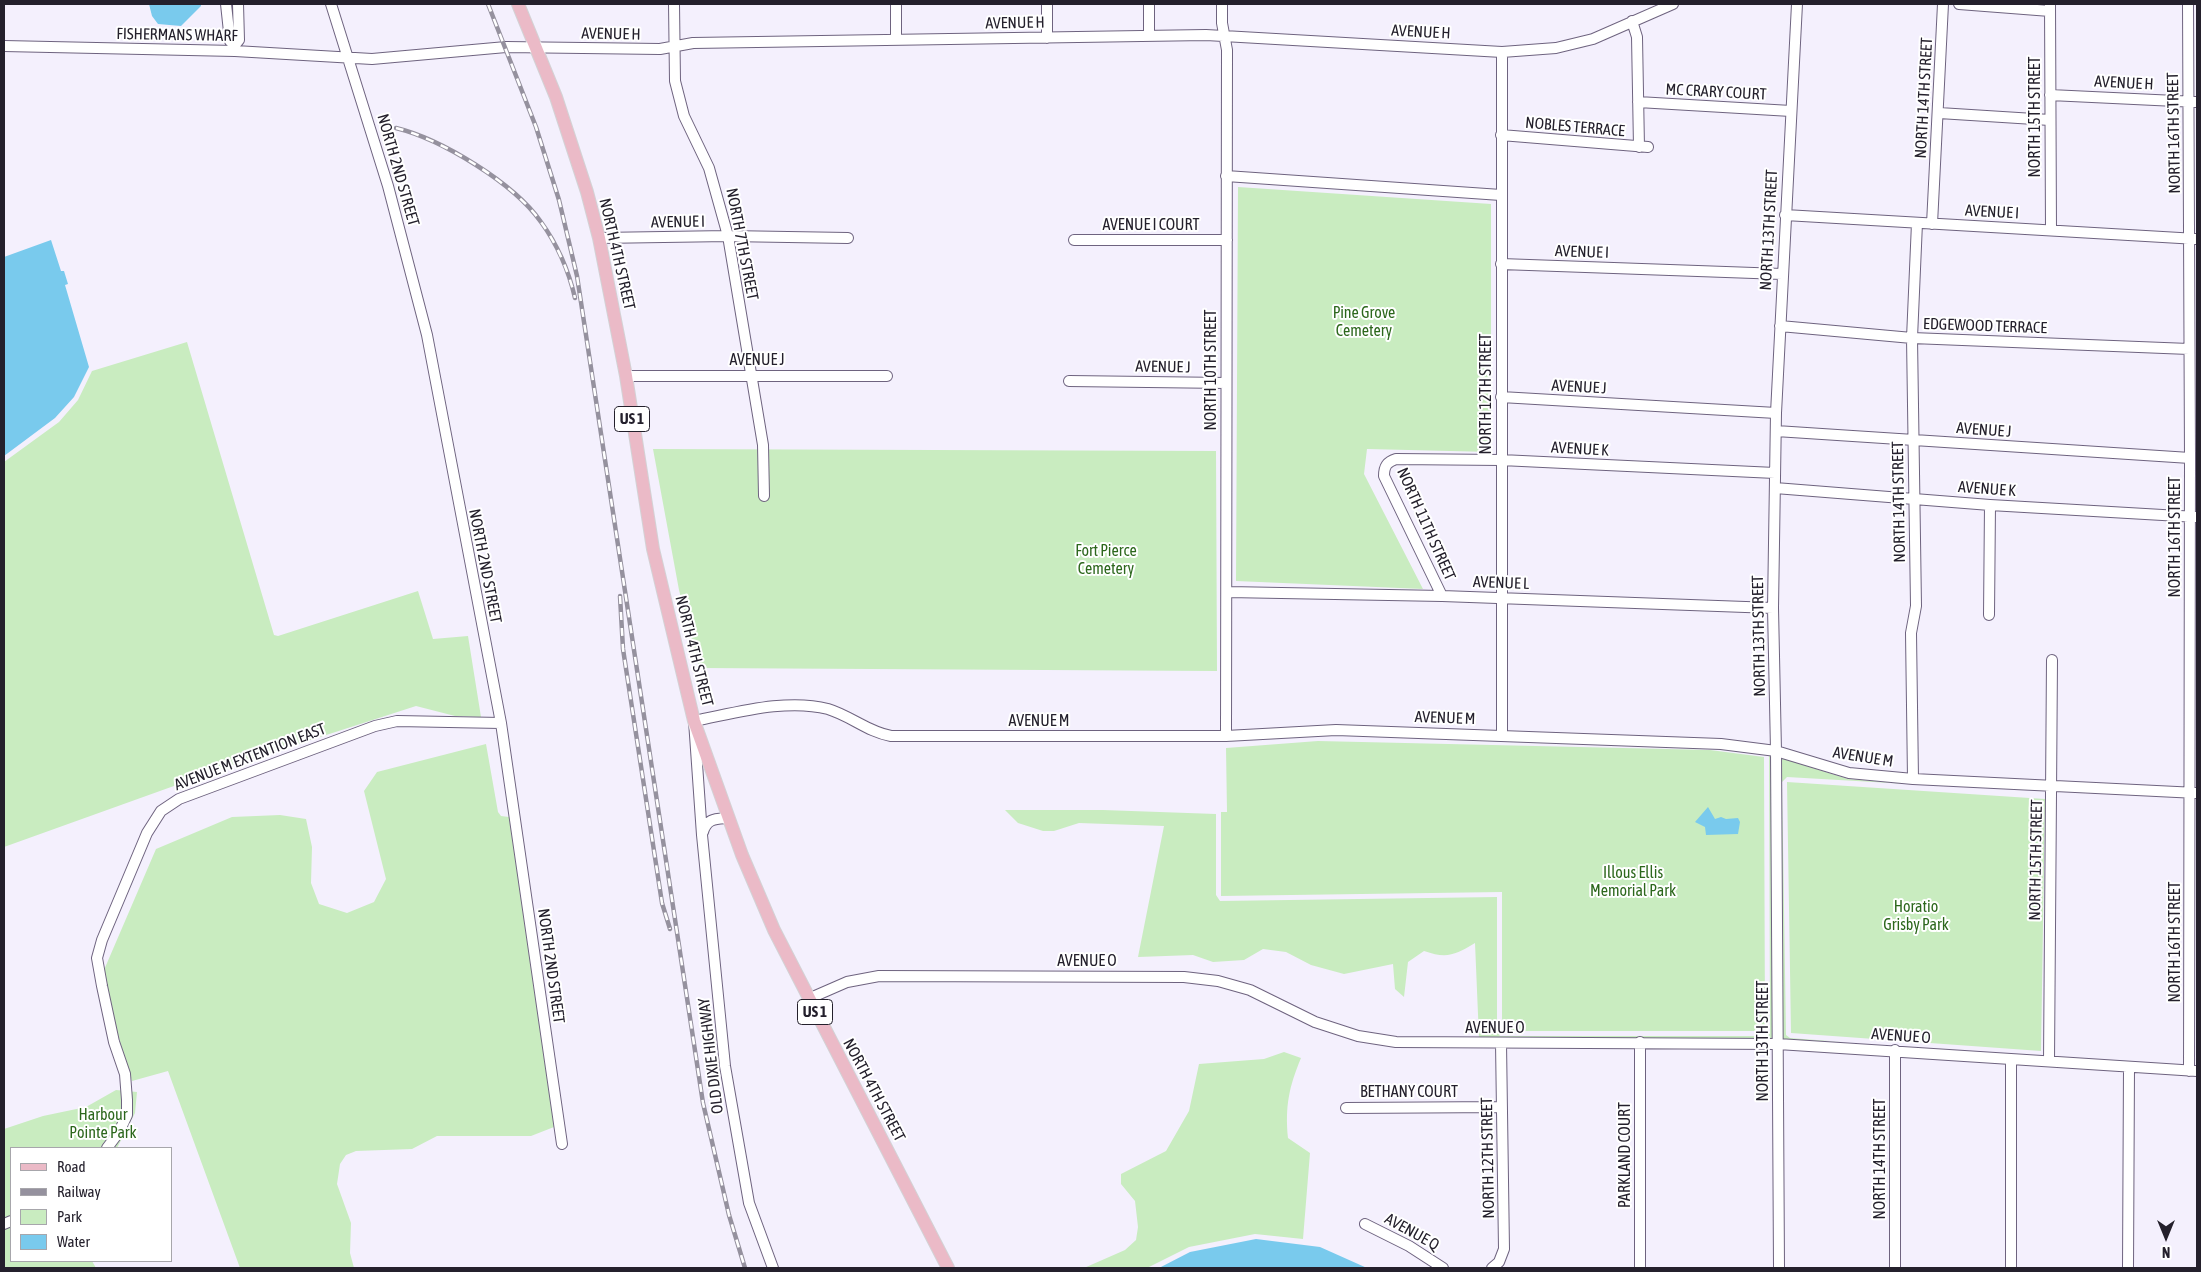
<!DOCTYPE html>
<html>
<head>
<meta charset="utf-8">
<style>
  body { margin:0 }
  #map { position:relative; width:2201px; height:1272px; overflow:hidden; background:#f4f0fd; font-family:"Asap Condensed",sans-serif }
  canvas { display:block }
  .frame { position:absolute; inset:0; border:5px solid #24202c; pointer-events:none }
  .legend { position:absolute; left:10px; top:1147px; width:162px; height:115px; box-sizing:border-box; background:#fff; border:1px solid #a7a6ab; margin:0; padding:6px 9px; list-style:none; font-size:15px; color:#24202c }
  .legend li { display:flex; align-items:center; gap:10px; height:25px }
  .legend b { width:25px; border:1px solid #a7a6ab }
  .north { position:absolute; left:2141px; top:1212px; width:50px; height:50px; -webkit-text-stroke:4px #fff; paint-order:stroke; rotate:180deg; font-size:14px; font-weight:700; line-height:20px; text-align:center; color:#24202c }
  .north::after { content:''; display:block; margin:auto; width:18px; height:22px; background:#24202c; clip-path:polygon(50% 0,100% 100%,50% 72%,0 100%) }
</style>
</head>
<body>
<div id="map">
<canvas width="2201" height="1272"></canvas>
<div class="frame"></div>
<ul class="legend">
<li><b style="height:6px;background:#ebbac7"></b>Road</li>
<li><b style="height:6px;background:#95919e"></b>Railway</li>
<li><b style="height:14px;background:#c9ecc0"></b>Park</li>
<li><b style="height:14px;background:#79caed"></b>Water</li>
</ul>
<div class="north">N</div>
</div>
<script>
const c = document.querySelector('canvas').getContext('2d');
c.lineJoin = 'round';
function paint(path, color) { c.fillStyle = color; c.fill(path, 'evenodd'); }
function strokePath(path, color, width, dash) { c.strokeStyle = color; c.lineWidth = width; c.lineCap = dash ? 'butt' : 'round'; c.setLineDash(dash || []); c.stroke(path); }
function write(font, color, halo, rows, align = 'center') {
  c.font = font + ' "Asap Condensed",sans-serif'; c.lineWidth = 4; c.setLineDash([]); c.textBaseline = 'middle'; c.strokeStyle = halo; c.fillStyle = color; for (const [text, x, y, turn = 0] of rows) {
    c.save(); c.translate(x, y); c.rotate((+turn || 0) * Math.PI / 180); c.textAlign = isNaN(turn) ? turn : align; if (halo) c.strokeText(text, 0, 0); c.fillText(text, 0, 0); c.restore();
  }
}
paint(new Path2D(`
  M1238 187 1491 204V452L1367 449 1364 474 1423 589 1236 581Z
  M187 342 274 635 278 636 418 591 433 639 468 636 481 717 455 716 416 706 224 768 4 847V462L59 422 78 400 92 371Z
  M653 449 1216 451 1217 671 699 668 679 590Z
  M1318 741 1710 750 1764 757 1765 1031H1502V892L1221 896V812H1227L1226 748Z
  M486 744 498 812 501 816 509 817 554 1127 531 1136H437L412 1149 356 1151 346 1155 340 1164 337 1184 351 1223 350 1253 354 1268H240L168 1071 132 1081C120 1045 110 1007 104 970L156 849 232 817 280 815 306 819 312 847 311 883 319 904 347 913 374 902 386 879 364 791 377 772Z
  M1769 755H1771L1773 1038H1479L1475 943C1455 955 1447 959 1424 951L1408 962 1404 997 1395 989 1393 964 1344 974 1311 965 1286 952 1263 949 1244 960 1213 962 1193 955 1138 957 1164 826 1079 823 1054 831H1043L1018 823 1005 810H1103L1216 814V895L1220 901 1497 897V1031L1500 1036H1766L1770 1031Z
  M1781 758 1848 779 1908 784 1787 777 1782 782 1786 1035 1790 1038 1843 1042 1783 1039Z
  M1787 782 2045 799 2041 1051 1791 1033Z
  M1284 1052 1301 1058C1289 1087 1285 1106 1288 1138L1310 1153 1303 1239 1255 1234 1189 1247 1147 1268H1084L1125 1250 1136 1240 1138 1227 1135 1201 1121 1184V1174L1166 1151 1189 1111 1199 1064 1264 1059Z
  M116 1090 137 1092 135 1113 117 1148H11V1261H92L96 1268H4V1129L43 1116 86 1107Z`), '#c9ecc0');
paint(new Path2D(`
  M149 4H201V6L181 26 158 24 152 16Z
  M51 240 61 271H64L68 284 65 285 89 367 74 397 55 418 4 456V257Z
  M1708 807 1715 819 1721 817 1726 819 1738 818 1740 822 1738 834 1706 835 1705 827 1695 822Z
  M1256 1239 1320 1247 1367 1268H1159L1190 1252Z`), '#79caed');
const minor = new Path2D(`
  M226 4 230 41 235 45V51
  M331 4 388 186 427 335 501 723 562 1144
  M674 4 675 81 684 116 709 168 728 236 763 445 764 496
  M896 4V40
  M1047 4V38
  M1149 4V36
  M1222 4V23L1227 50 1226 736
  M1959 4 2050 11
  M2050 4 2051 230
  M2188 4 2190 458 2189 1071
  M1632 21 1637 37 1639 147
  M235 45 239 40 238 4
  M4 46 235 51 372 59 506 47 660 49 693 43 1206 35 1502 52 1556 48 1593 39 1673 4
  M1502 52V735
  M2050 95 2197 102
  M1638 102 1791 111
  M1939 113 2050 120
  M1501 135 1648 147
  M1226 176 1501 195
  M1785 215 2197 239
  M1932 224 1943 4
  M599 238 728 236 848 238
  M1074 240H1227
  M1501 264 1782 274
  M1780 326 1912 338 2189 349
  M626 376H887
  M1069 381 1226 383
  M1501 397 1776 413
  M1776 431 2190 458
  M1775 488 1990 505 2197 517
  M1228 592 1442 596 1773 608
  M1442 596 1384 476C1384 466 1387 462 1396 459L1501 460 1775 473
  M1989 615 1990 505
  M1913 779 1911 633 1916 606 1912 338 1917 223
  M703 832C707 818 716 819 728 818
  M808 999 847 982 879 976 1184 977 1218 981 1250 990 1315 1022 1358 1036 1396 1042 1778 1044 2197 1071
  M2049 1061 2052 660
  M1346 1108 1502 1107
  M107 1148 119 1132 127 1115V1100L125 1074 114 1042 102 986 97 958 102 940 147 833 161 811 179 799 375 726 397 721 501 723
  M4 1224 11 1221
  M1365 1224 1409 1246 1443 1268
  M773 1268 749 1203 725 1066 702 835 694 721C736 713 786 698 828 709 851 716 868 732 891 736H1226L1336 730 1721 744 1776 751 1849 773 1913 779 2197 793
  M1492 1268 1499 1262 1504 1249 1501 1043
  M1640 1268V1042
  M1779 1268 1776 751 1773 608 1776 413 1797 4
  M1895 1268V1050
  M2011 1268V1059
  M2128 1268 2129 1067`);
const major = new Path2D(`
  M518 4 556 97 587 192 599 238 626 376 653 549 694 721 742 855 774 930 948 1268`);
strokePath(minor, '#6e637f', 12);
strokePath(major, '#d3d2d5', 14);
strokePath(minor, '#fff', 10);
strokePath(major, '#ebbac7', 12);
const rail = new Path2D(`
  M488 4 536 127 559 200 577 276 703 1103 729 1215 745 1268
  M396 128C441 139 514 183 541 222 557 244 569 272 575 298
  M620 596 623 649 662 903 670 929`);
strokePath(rail, '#95919e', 4.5);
strokePath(rail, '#fff', 2.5, [8]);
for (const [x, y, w] of [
  [632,419,35],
  [815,1012,35]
]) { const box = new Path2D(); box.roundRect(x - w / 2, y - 12.5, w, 25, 4); c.fillStyle = '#fff'; c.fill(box); strokePath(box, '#24202c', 1); }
write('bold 15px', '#24202c', null, [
  ["US 1",632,419],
  ["US 1",815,1012]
]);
write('16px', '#24202c', '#fff', [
  ["AVENUE H",1015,23,-1],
  ["AVENUE H",1421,32,3],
  ["AVENUE H",611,34,1],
  ["FISHERMANS WHARF",177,35,1],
  ["AVENUE H",2124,83,3],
  ["MC CRARY COURT",1716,92,3],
  ["NORTH 14TH STREET",1924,98,-87],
  ["NORTH 15TH STREET",2035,117,-90],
  ["NOBLES TERRACE",1575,127,5],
  ["NORTH 16TH STREET",2174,133,-91],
  ["NORTH 2ND STREET",398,170,74],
  ["AVENUE I",1992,212,3],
  ["AVENUE I",678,222,-1],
  ["AVENUE I COURT",1151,225],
  ["NORTH 13TH STREET",1769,230,-87],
  ["NORTH 7TH STREET",742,244,79],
  ["AVENUE I",1582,252,2],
  ["NORTH 4TH STREET",617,254,77],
  ["EDGEWOOD TERRACE",1985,326,2],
  ["AVENUE J",757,360],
  ["AVENUE J",1163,367,1],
  ["NORTH 10TH STREET",1211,370,-90],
  ["AVENUE J",1579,387,3],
  ["NORTH 12TH STREET",1486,394,-90],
  ["AVENUE J",1984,430,4],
  ["AVENUE K",1580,449,3],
  ["AVENUE K",1987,489,4],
  ["NORTH 14TH STREET",1899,502,-91],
  ["NORTH 11TH STREET",1426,524,66],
  ["NORTH 16TH STREET",2175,537,-90],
  ["NORTH 2ND STREET",485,566,79],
  ["AVENUE L",1501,583,2],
  ["NORTH 13TH STREET",1759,636,-91],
  ["NORTH 4TH STREET",694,651,76],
  ["AVENUE M",1445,718,2],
  ["AVENUE M",1039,721],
  ["AVENUE M EXTENTION EAST",250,757,-21],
  ["AVENUE M",1863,757,9],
  ["NORTH 15TH STREET",2036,860,-89],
  ["NORTH 16TH STREET",2175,942,-90],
  ["AVENUE O",1087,961],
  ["NORTH 2ND STREET",551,966,82],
  ["AVENUE O",1495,1028],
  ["AVENUE O",1901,1036,4],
  ["NORTH 13TH STREET",1763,1041,-90],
  ["OLD DIXIE HIGHWAY",711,1056,-97],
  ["NORTH 4TH STREET",874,1090,62],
  ["BETHANY COURT",1409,1092],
  ["PARKLAND COURT",1625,1155,-90],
  ["NORTH 12TH STREET",1488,1158,-91],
  ["NORTH 14TH STREET",1880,1159,-90],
  ["AVENUE Q",1412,1232,29]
]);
write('16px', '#2c671c', '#fff', [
  ["Pine Grove",1364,313],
  ["Cemetery",1364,331],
  ["Fort Pierce",1106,551],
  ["Cemetery",1106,569],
  ["Illous Ellis",1633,873],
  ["Memorial Park",1633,891],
  ["Horatio",1916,907],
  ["Grisby Park",1916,925],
  ["Harbour",103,1115],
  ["Pointe Park",103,1133]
]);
</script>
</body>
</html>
